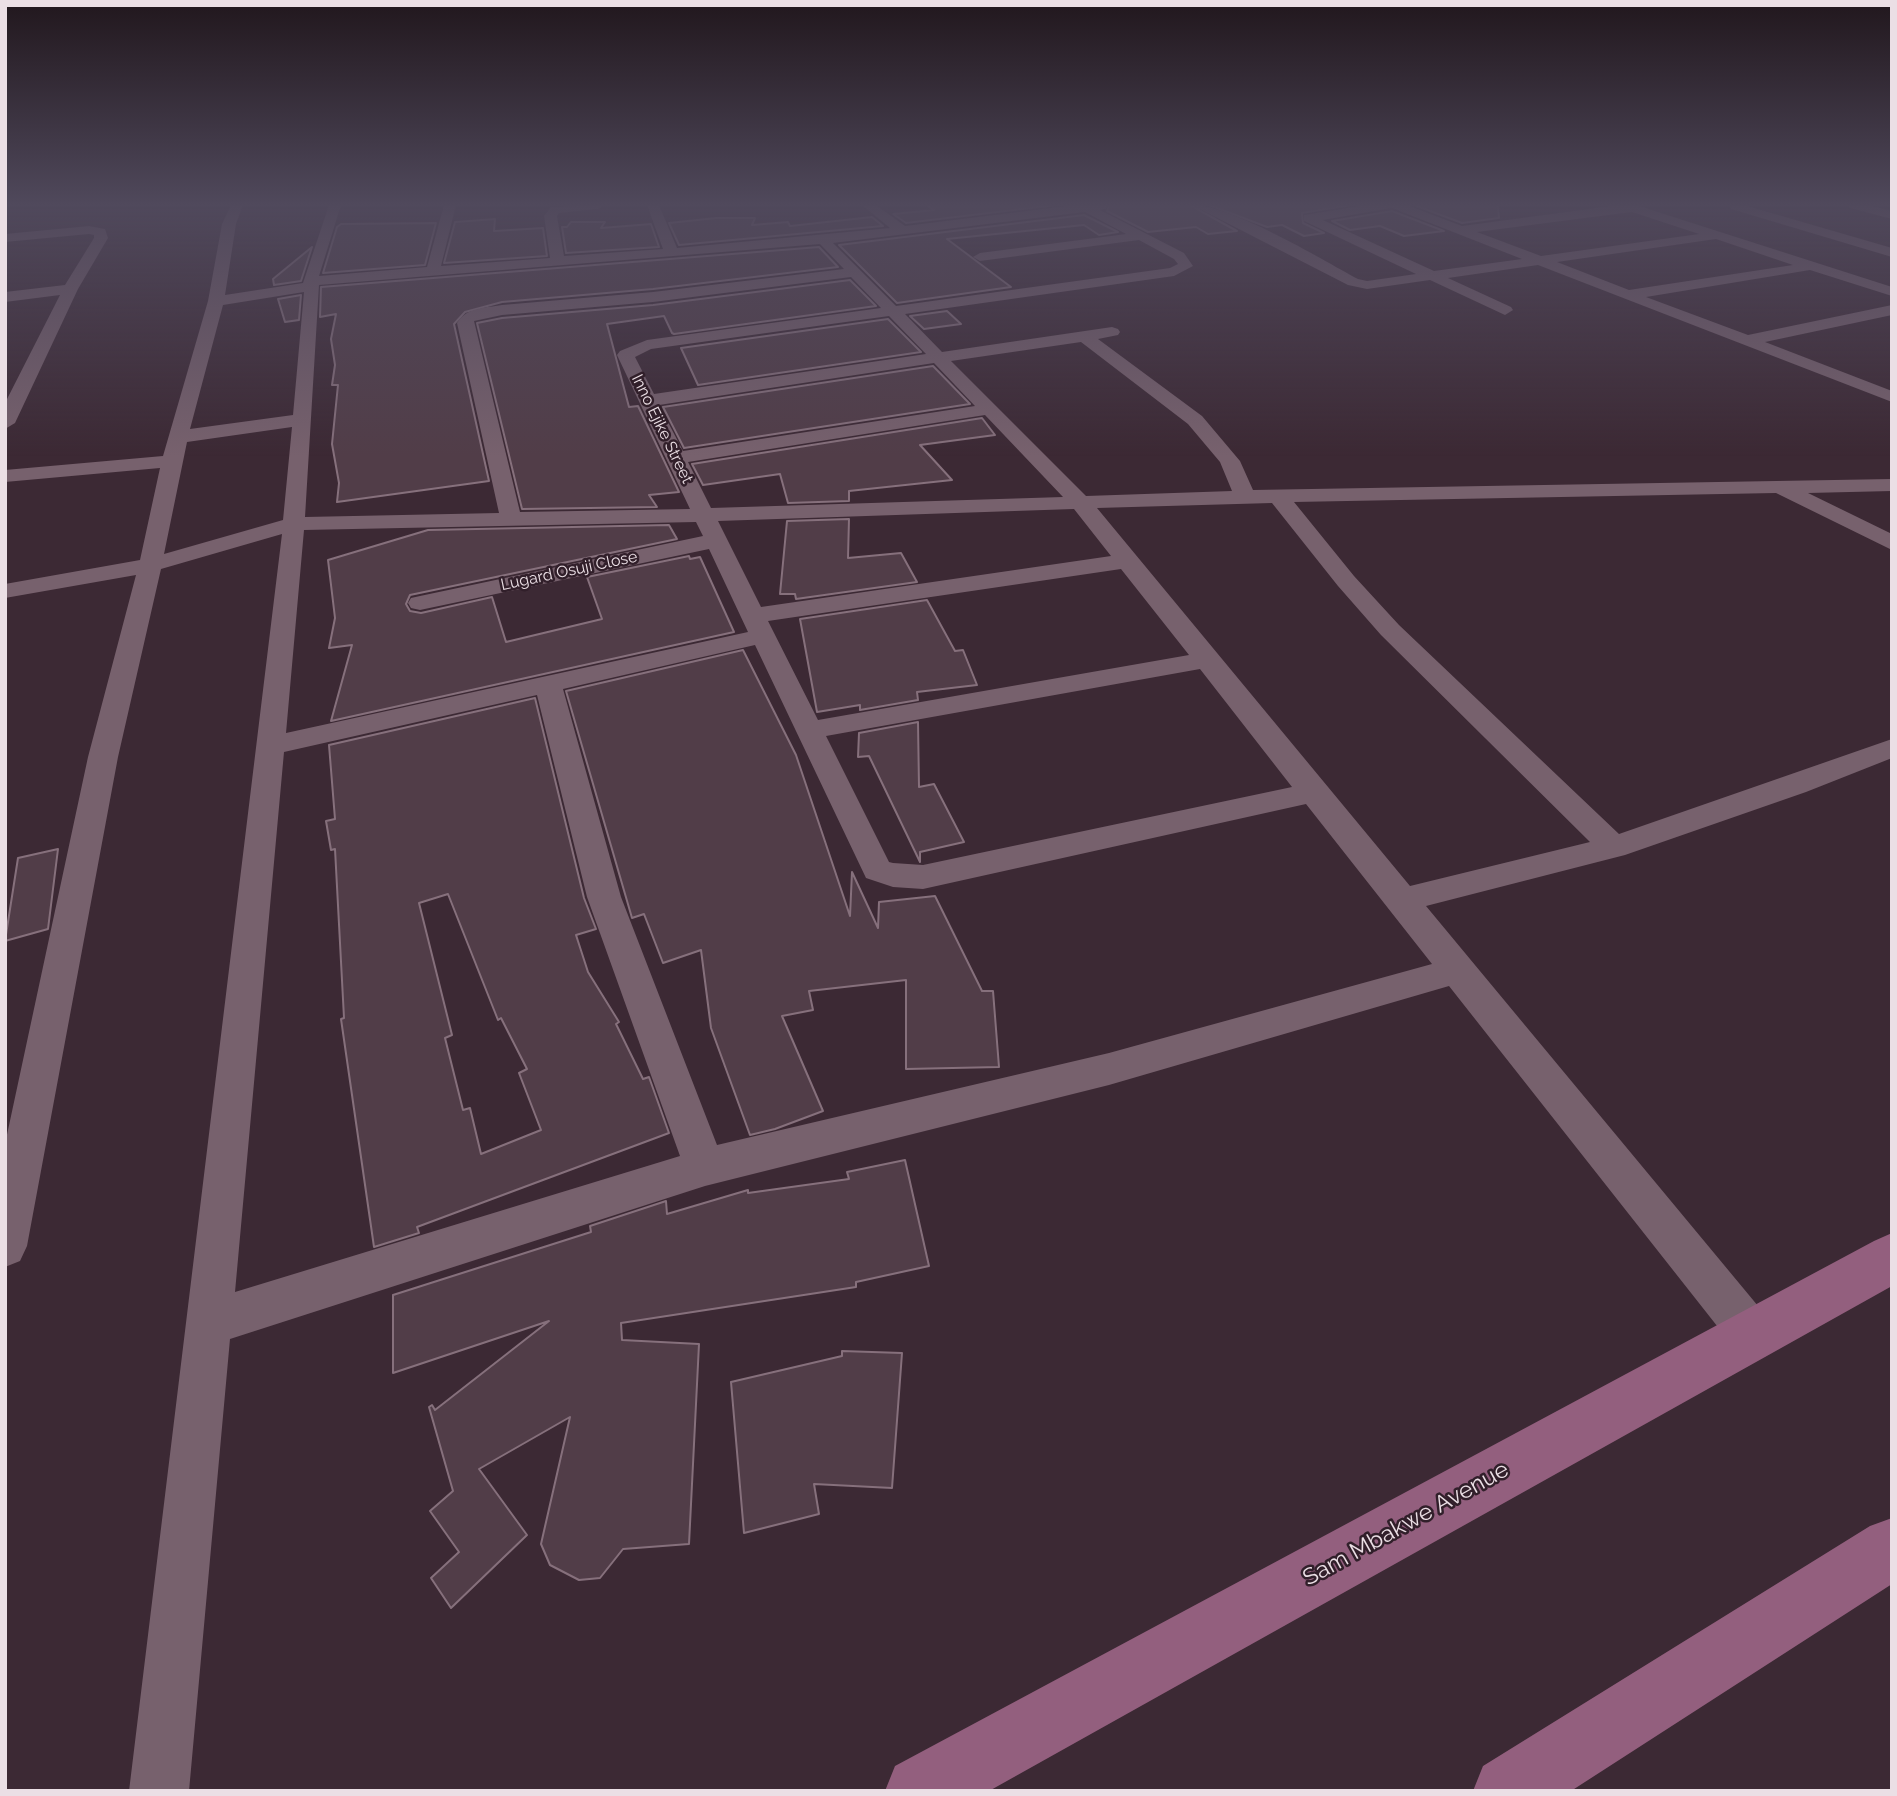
<!DOCTYPE html>
<html>
<head>
<meta charset="utf-8">
<style>
  body { margin:0 }
  #map { position:relative; width:1897px; height:1796px; overflow:hidden; background:#3c2934; font-family:Raleway,sans-serif }
  canvas { display:block }
  .frame { position:absolute; inset:0; border:7px solid #ebdfe5; pointer-events:none }
</style>
</head>
<body>
<div id="map">
<canvas width="1897" height="1796"></canvas>
<div class="frame"></div>
</div>
<script>
const c = document.querySelector('canvas').getContext('2d');
c.lineJoin = 'round';
function paint(path, color) { c.fillStyle = color; c.fill(path, 'evenodd'); }
function strokePath(path, color, width, dash) { c.strokeStyle = color; c.lineWidth = width; c.lineCap = dash ? 'butt' : 'round'; c.setLineDash(dash || []); c.stroke(path); }
function write(font, color, halo, rows, align = 'center') {
  c.font = font + ' Raleway,sans-serif'; c.lineWidth = 5; c.setLineDash([]); c.textBaseline = 'middle'; c.strokeStyle = halo; c.fillStyle = color; for (const [text, x, y, turn = 0] of rows) {
    c.save(); c.translate(x, y); c.rotate((+turn || 0) * Math.PI / 180); c.textAlign = isNaN(turn) ? turn : align; if (halo) c.strokeText(text, 0, 0); c.fillText(text, 0, 0); c.restore();
  }
}
const building = new Path2D(`
  M926 205H1056L906 223 893 214 934 210Z
  M1109 205H1190L1237 231 1208 234 1196 227 1148 232 1107 211Z
  M1209 205H1351L1302 213 1303 223 1324 233 1304 236 1282 225 1267 227Z
  M1414 205H1498L1499 218 1462 223Z
  M1392 211 1444 231 1404 236 1380 226 1350 230 1332 221Z
  M1084 215 1118 232 1099 235 1084 225 947 239 1011 287 897 303 839 245Z
  M872 217 883 226 679 245 669 223 716 218H755L752 225 788 222 790 226Z
  M495 219 494 231 543 228 547 256 444 263 455 222Z
  M571 222H605L601 228 651 224 659 247 566 253 562 227H567Z
  M436 223 425 265 323 273 337 227 341 224Z
  M312 247 301 281 274 285 273 279Z
  M819 247 838 267 653 289 502 302 465 312 454 324 489 481 337 502 339 483 332 444 338 385H332L335 365 331 339 336 314 320 317 321 287Z
  M850 280 876 306 674 334 672 333 664 316 607 324 629 407 638 406 679 492 649 495 657 507 522 509 477 323 502 318 653 305Z
  M301 295 299 320 285 322 278 299Z
  M947 311 961 324 924 329 910 316Z
  M888 319 921 352 698 385 681 348Z
  M933 366 970 404 684 448 663 407Z
  M982 418 995 435 920 445 952 480 849 491V501L788 503 780 474 703 485 692 464Z
  M849 519 848 558 901 553 917 582 796 599 795 594H780L787 521Z
  M669 525 677 539 410 595 406 604 410 611 421 613 492 597 506 642 602 619 587 577 689 556 690 559 700 557 734 632 331 721 352 645 329 648 335 618 328 560 428 530Z
  M927 600 955 651 963 650 977 685 917 692 918 700 860 710V705L817 712 800 619Z
  M743 650 796 755 850 916 852 872 878 928 879 902 935 896 982 991H993L999 1067 906 1069V980L809 991 813 1010 782 1016 823 1111 775 1129 750 1135 711 1028 701 950 663 963 644 914 632 918 566 691Z
  M535 698 584 898 596 929 576 935 588 972 619 1022 616 1024 643 1079 649 1077 669 1133 417 1227 419 1233 374 1247 341 1019 344 1018 335 849 331 850 326 821 335 819 329 745ZM448 894 498 1020 501 1018 527 1069 519 1073 541 1130 481 1154 470 1108 463 1110 445 1038 452 1035 419 903Z
  M918 722 919 787 934 784 964 842 920 852V862L869 756 858 757 859 733Z
  M58 849 48 929 5 941 18 858Z
  M905 1160 929 1266 856 1282V1287L621 1323 622 1340 699 1344 689 1544 623 1549 600 1578 579 1580 550 1565 541 1544 570 1417 479 1469 527 1535 451 1608 431 1578 459 1552 430 1511 453 1491 429 1407 432 1405 435 1410 549 1321 393 1373V1295L591 1232 590 1226 666 1201 667 1214 748 1190V1193L849 1179 847 1172Z
  M842 1351 902 1353 892 1488 814 1484 819 1514 744 1533 731 1382 842 1356Z`);
paint(building, '#513d48');
strokePath(building, '#86707c', 2);
paint(new Path2D(`
  M231 205H243L236 224 225 295 303 283 329 205H341L319 276 427 267 444 205H456L441 266 550 258 544 216 551 207 604 205 598 209 559 213 557 216 564 256 663 249 647 205H659L677 248 890 228 862 205H876L905 226 1075 205H1107L1106 209 1100 210 1184 253 1193 266 1174 276 905 314 942 352 1112 327 1118 329 1120 332 1118 335 1098 339 1202 416 1240 461 1253 490 1892 479V491L1808 493 1892 534V550L1776 493 1294 502 1354 576 1399 625 1619 834 1892 739V758L1806 792 1625 855 1426 906 1768 1318 1775 1334 1768 1350 1752 1357 1736 1350 1449 986 1109 1085 705 1186 230 1339 189 1791H129L282 534 161 569 118 757 27 1246 20 1261 5 1267V1144L88 757 136 575 5 598V584L140 560 160 468 5 482V470L163 456 208 301 222 224ZM1085 212 1126 234 980 253 973 257 980 261 1139 240 1174 259 1178 264 1170 268 896 306 833 243ZM820 244 844 269 653 292 502 305C485 308 467 307 457 323L499 513 305 517 319 285ZM851 277 881 308 647 340 620 351 617 355 690 509 520 512 474 321 502 315 653 302ZM304 292 293 415 190 429 223 305ZM889 316 926 354 654 394 635 357 651 349ZM1081 342 1188 424 1220 462 1232 491 1086 496 951 361ZM934 363 975 406 683 451 659 405ZM985 415 1063 497 711 508 688 462ZM292 427 283 520 164 554 187 442ZM1272 503 1338 586 1381 635 1590 842 1410 886 1097 508ZM1074 509 1111 556 761 607 718 521ZM696 522 703 536 420 596 411 598 408 603 411 608 420 610 709 549 748 632 286 733 304 530ZM1121 569 1189 655 818 720 768 621ZM755 645 866 878 893 887 923 889 1306 804 1432 964 1109 1053 717 1145 621 897 563 689ZM1200 669 1292 787 923 865 893 863 889 862 826 736ZM537 695 587 897 680 1156 235 1292 284 752Z
  M1192 205C1232 205 1319 258 1358 279L1367 281 1416 274 1304 221V215L1366 205H1407L1462 226 1618 205H1636L1892 287V296L1810 270 1646 297 1748 335 1892 305V315L1765 342 1892 391V402L1538 265 1448 278 1511 307 1513 310 1505 315 1430 280 1367 289 1348 285ZM1392 208 1522 259 1434 271 1323 220ZM1632 212 1699 234 1541 256 1477 232ZM1716 239 1793 265 1629 290 1557 262Z
  M1730 205H1744L1892 248V257L1731 209Z
  M1848 205H1868L1892 211V219L1850 208Z
  M89 226 105 229 108 238 78 289 15 423 5 429V403L60 295 5 302V292L65 285 94 238V235L89 234 5 242V234Z`), '#77616d');
paint(new Path2D(`
  M1892 1233V1286L989 1791H885L895 1766 1874 1241Z
  M1892 1518V1584L1571 1791H1473L1483 1766 1870 1526Z`), '#935f7e');
const sky = c.createLinearGradient(0, 0, 0, 456);
sky.addColorStop(0, '#21171d');
sky.addColorStop(0.45, '#50495c');
sky.addColorStop(1, '#50495c00');
c.fillStyle = sky;
c.fillRect(0, 0, 1897, 456);
write('16px', '#ebdfe5', '#311f2a', [
  ["Inno Ejike Street",662,429,64],
  ["Lugard Osuji Close",569,571,-12]
]);
write('23px', '#ebdfe5', '#311f2a', [
  ["Sam Mbakwe Avenue",1406,1524,-29]
]);
</script>
</body>
</html>
